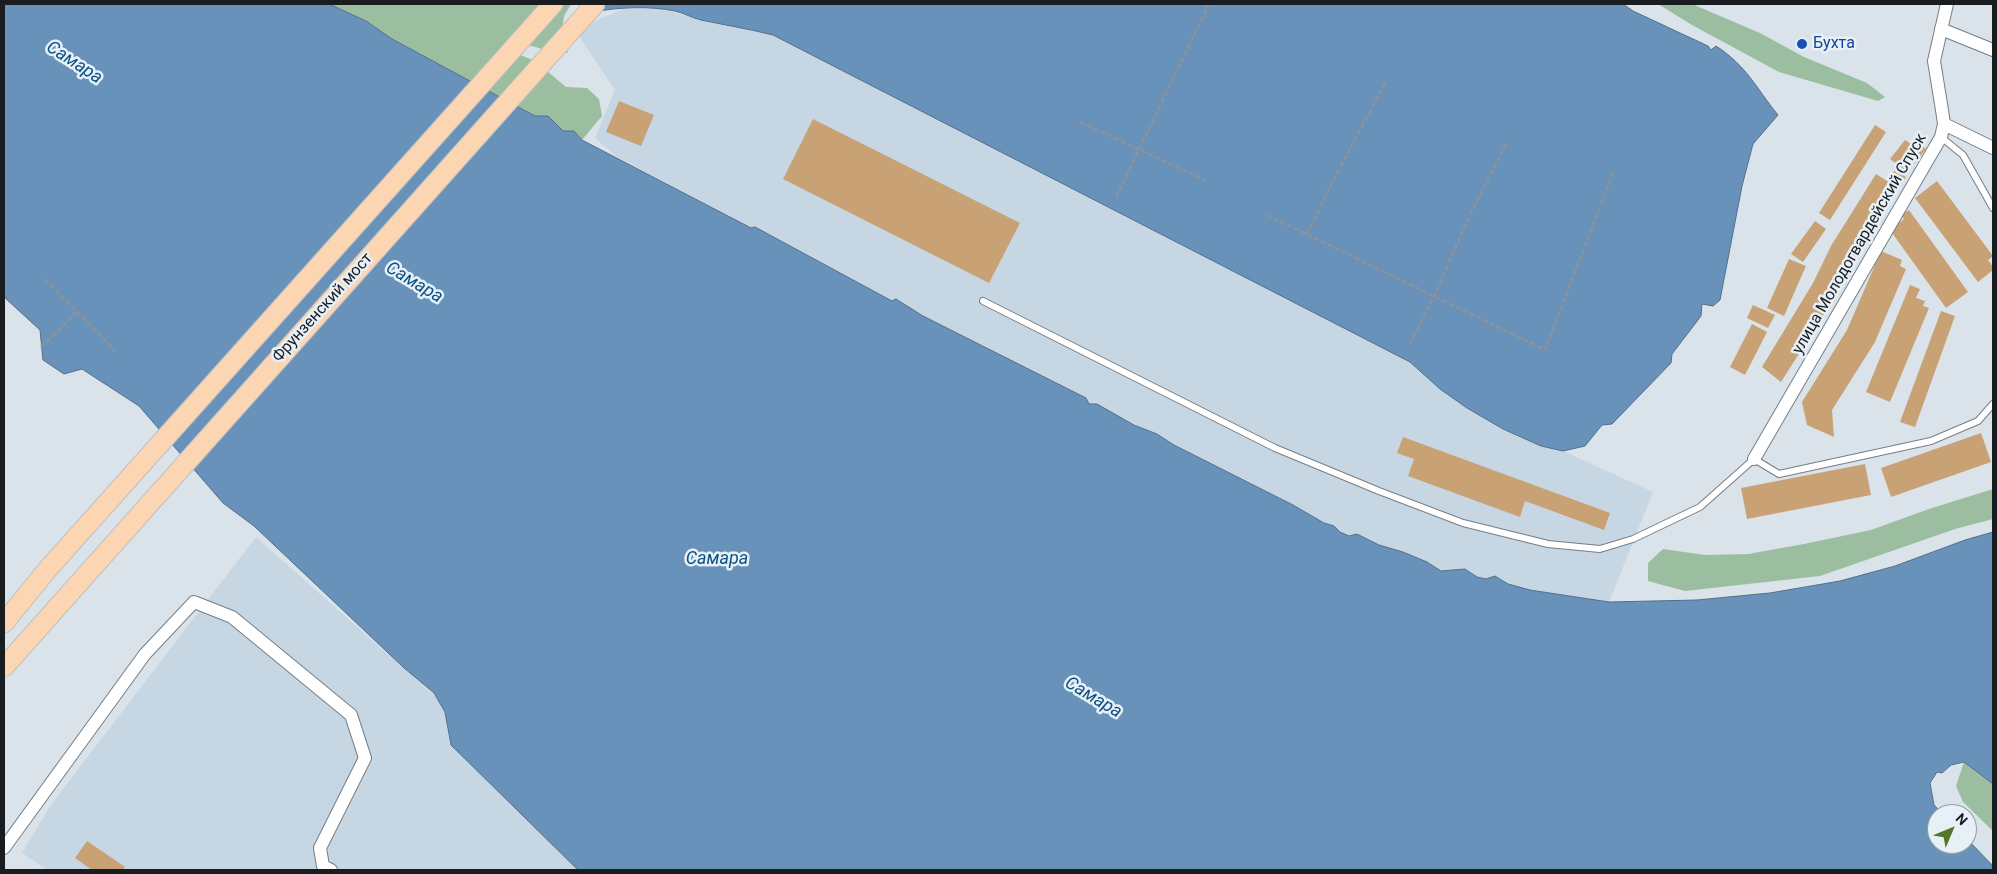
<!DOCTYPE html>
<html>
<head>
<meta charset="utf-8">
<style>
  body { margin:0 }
  #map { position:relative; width:1997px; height:874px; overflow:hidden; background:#dae2ea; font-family:Roboto,sans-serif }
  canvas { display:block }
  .frame { position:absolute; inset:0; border:5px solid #1a1d1f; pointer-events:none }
  .north { position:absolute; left:1927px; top:804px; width:50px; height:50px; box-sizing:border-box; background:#e7f0f7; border:1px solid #959ca1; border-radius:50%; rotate:45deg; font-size:14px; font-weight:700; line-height:20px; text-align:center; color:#1a1d1f }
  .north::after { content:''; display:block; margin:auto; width:18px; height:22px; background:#55752b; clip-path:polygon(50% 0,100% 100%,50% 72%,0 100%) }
</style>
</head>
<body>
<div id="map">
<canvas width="1997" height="874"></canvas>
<div class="frame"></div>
<div class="north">N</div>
</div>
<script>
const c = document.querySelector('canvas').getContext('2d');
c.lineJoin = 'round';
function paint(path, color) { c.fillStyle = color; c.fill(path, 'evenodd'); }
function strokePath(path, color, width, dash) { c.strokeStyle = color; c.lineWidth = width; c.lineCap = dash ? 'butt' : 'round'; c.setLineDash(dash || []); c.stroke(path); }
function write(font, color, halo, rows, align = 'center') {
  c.font = font + ' Roboto,sans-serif'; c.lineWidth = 5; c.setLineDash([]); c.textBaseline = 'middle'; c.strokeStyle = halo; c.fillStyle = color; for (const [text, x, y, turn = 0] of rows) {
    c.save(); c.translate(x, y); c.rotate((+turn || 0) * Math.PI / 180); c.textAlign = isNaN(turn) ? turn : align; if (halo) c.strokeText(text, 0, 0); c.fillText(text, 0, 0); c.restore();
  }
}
paint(new Path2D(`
  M623 9H663L700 20 773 35 1410 362 1440 389 1503 429 1541 446 1563 451 1653 492 1609 602 1530 590 1508 584 1495 576 1486 579 1477 577 1465 569 1441 571 1427 562 1403 552 1379 545 1357 534 1349 536 1340 532 1334 526 1324 523 1293 505 1174 445 1157 434 1089 404 1086 398 923 316 896 299 892 301 755 227 751 228 616 156 595 138 615 90 575 30Z
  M256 537 445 705 449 742 578 870H47L22 853 50 806Z`), '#c7d6e3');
paint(new Path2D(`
  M329 4H571L564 16 561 37 568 53 546 50 521 43 516 53 535 61 566 87 587 88 599 99 602 116 582 140 574 131H563L548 116H535L392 39 366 21Z
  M1658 4H1692L1760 33 1804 57 1867 83 1885 97 1878 101 1779 72 1692 25Z
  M1993 489V519L1955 529 1820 576 1685 591 1648 581V563L1663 549 1705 555 1748 554 1804 544 1871 530 1929 509Z
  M1964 762 1993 784V831L1963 802 1956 786Z`), '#9bbea1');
const water = new Path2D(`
  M4 4H329L366 21 392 39 535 116H548L563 131H574L582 140 751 228 755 227 892 301 896 299 923 316 1086 398 1089 404H1097L1134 425 1157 434 1174 445 1293 505 1324 523 1334 526 1340 532 1349 536 1357 534 1379 545 1403 552 1427 562 1441 571 1465 569 1477 577 1486 579 1495 576 1508 584 1530 590 1609 602 1697 600 1770 593 1840 581 1895 566 1965 540 1993 532V784L1964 762 1951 765 1942 773 1937 772 1930 783 1934 805 1943 814H1937V844H1967V839L1993 866V870H578L451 745 445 712 434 693 404 668 254 526 223 503 139 406 82 369 64 374 43 360 40 330 4 297Z
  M583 4H1623L1633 11 1708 46 1711 50 1716 46C1747 66 1756 88 1778 115L1753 144 1742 186 1720 300 1713 306 1702 304 1701 316 1672 354 1671 363 1612 424 1602 425 1585 446 1563 451 1541 446 1503 429 1467 408 1440 389 1410 362 773 35C749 29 725 25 701 20 692 18 684 13 675 11 652 6 617 7 594 12Z`);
paint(water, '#6892ba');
strokePath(water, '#516f8c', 1);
paint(new Path2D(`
  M619 101 654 115 641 146 606 132Z
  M813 119 1020 223 989 283 783 179Z
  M1875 125 1886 132 1830 220 1819 213Z
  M1905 140 1913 145 1916 141 1926 149 1907 172 1890 159Z
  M1895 170 1906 177 1855 256 1837 294 1781 382 1762 367 1813 283 1831 246 1876 174 1887 181Z
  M1937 181 1993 256 1988 260 1993 267V270L1978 282 1915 198Z
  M1909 210 1968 292 1946 308 1890 230 1904 219 1901 215Z
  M1815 221 1826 229 1803 262 1791 254Z
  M1881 251 1902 260 1900 266 1906 269 1875 342 1832 410 1834 437 1807 425 1802 402 1847 330Z
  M1789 259 1806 266 1784 316 1767 308Z
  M1910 285 1920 289 1916 298 1925 301 1923 306 1929 308 1890 402 1866 392Z
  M1753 305 1775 315 1768 328 1747 318Z
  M1941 311 1955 316 1915 427 1900 422Z
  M1752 324 1767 332 1745 375 1730 367Z
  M1981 433 1991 462 1891 497 1881 468Z
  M1403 437 1610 513 1604 530 1525 501 1520 517 1408 476 1414 459 1397 453Z
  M1865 464 1871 495 1747 519 1741 488Z
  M87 841 125 867 123 870H92L75 858Z`), '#c8a275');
const service = new Path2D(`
  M1941 137 1963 155 1993 208
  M983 301 1275 448 1379 491 1463 523 1548 544 1600 549 1633 539 1700 507 1754 459 1779 474 1931 441 1978 421 1993 404`);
const minor = new Path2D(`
  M1941 29 1993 50
  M1944 124 1993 148
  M1754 459 1941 137 1944 124 1942 110 1934 61 1947 4
  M4 848 145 654 194 602 232 617 351 715 365 758 320 848 323 866 331 870`);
const primary = new Path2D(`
  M4 623 47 570 553 4
  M4 667 595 4`);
strokePath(service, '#767e85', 8);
strokePath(minor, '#767e85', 14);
strokePath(primary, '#bfc0c0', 21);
strokePath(new Path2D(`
  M1080 122 1205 180
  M1116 197 1209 4
  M1267 215 1545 350 1614 171
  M1307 234 1335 177 1385 83
  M45 279 118 354
  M1410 344 1434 296 1470 215 1506 143
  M41 347 77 312`), '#8d9398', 2.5, [5, 2.5]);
strokePath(service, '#fff', 6);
strokePath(minor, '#fff', 12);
strokePath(primary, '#fcd5b3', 19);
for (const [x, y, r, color] of [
  [1802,44,6,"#1a4fb4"]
]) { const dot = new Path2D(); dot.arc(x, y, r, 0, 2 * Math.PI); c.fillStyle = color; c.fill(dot); strokePath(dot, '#e7f0f7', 2); }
write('16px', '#164399', '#e7f0f7', [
  ["Бухта",1813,44]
], 'left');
write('16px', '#1a1d1f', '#e7f0f7', [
  ["улица Молодогвардейский Спуск",1860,244,-60],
  ["Фрунзенский мост",323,308,-48]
]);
write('italic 18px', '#0b5184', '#e7f0f7', [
  ["Самара",74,63,33],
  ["Самара",414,283,31],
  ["Самара",717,559],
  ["Самара",1093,698,31]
]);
</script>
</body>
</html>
